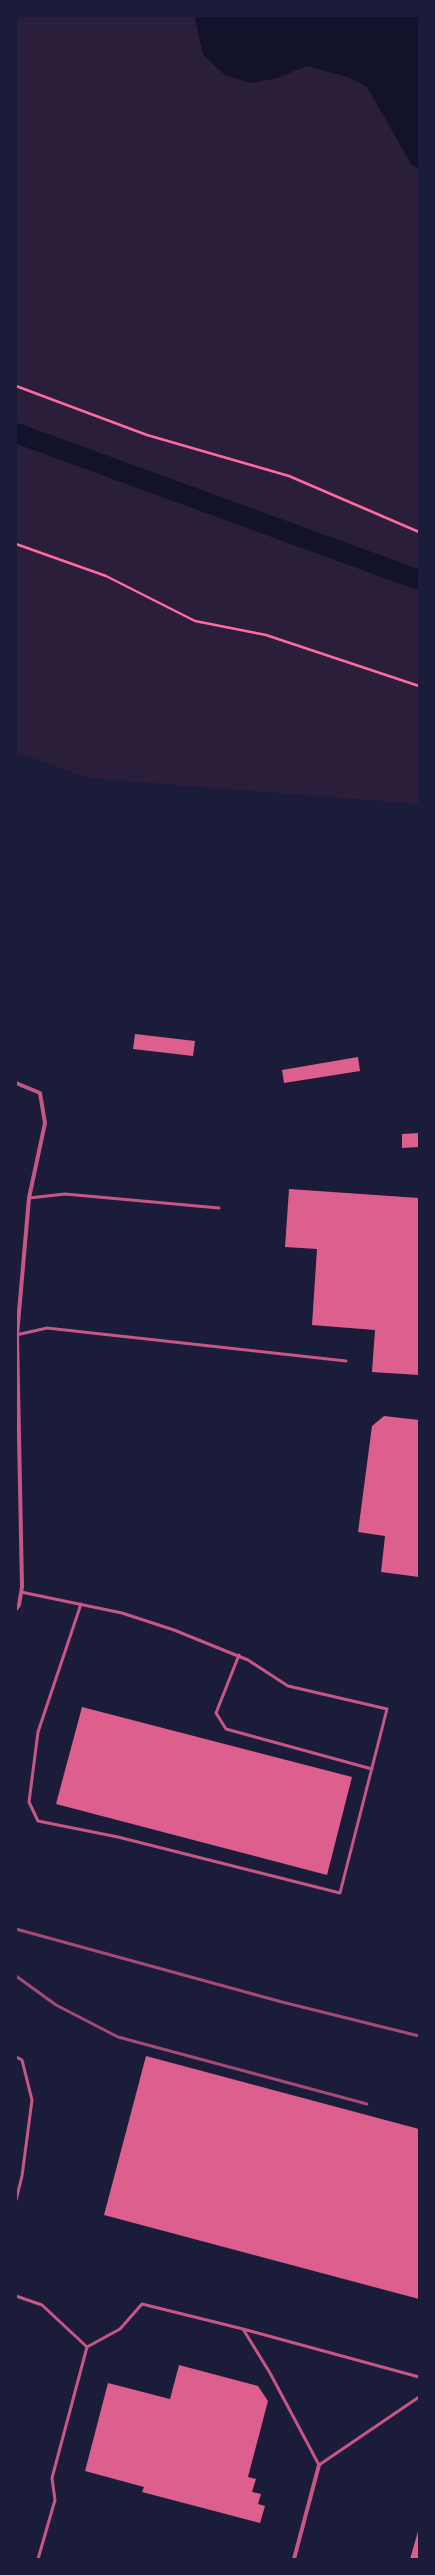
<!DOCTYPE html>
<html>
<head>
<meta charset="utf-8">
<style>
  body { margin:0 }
  #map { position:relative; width:435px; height:2575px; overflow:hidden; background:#1b1b3a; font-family:Roboto,sans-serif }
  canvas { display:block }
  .frame { position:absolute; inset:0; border:17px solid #1b1b3a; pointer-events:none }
</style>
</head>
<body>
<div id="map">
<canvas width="435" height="2575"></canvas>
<div class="frame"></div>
</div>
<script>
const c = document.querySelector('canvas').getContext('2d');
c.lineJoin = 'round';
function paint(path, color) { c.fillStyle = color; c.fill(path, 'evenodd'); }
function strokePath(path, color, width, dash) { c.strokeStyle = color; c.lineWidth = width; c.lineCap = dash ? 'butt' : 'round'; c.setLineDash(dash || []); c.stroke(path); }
paint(new Path2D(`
  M16 16H419V804L88 778 16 752Z`), '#2a1e3b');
paint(new Path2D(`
  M197 16H419V169L411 164 367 87 351 78 306 66 278 78 251 83 225 75 203 55 195 19Z`), '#12122b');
strokePath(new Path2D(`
  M16 433 419 580`), '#12122b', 20);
paint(new Path2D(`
  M135 1034 195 1041 193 1056 133 1049Z
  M358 1057 360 1071 284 1083 282 1070Z
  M419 1133V1147L402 1148V1134Z
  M289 1189 419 1198V1375L372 1372 375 1330 312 1325 317 1249 285 1247Z
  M384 1416 419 1420V1577L381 1572 385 1536 358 1532 372 1426Z
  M82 1707 352 1777 327 1875 56 1804Z
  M146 2056 419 2129V2299L104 2215Z
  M179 2365 258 2386 268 2401 248 2477 256 2479 252 2492 261 2494 258 2504 265 2506 260 2523 142 2492 144 2487 85 2471 108 2383 170 2399Z
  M419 2528V2559H410Z`), '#dd5f8e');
strokePath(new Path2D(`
  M16 386 147 435 289 476 419 532
  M16 544 106 576 195 621 266 635 419 686`), '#ff6b9d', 2.5);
strokePath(new Path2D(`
  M29 1198 65 1194 219 1208
  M16 1335 47 1328 346 1361
  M21 1592 122 1613 174 1630 248 1660 288 1686 387 1709 340 1893 118 1837 38 1821 29 1802 38 1732 81 1604
  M239 1655 216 1713 226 1729 372 1769
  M16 2057 22 2060 32 2100 22 2176 16 2200
  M16 2296 42 2305 87 2347 120 2329 142 2304 243 2329 270 2373 319 2465 419 2397
  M243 2329 419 2377
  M38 2559 55 2500 52 2478 87 2347`), '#c65784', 3);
strokePath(new Path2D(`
  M16 1083 40 1093 45 1123 29 1198 17 1335 22 1587 19 1605 16 1609
  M294 2559 319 2465`), '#c65784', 4);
strokePath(new Path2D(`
  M16 1929 282 2002 419 2036
  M16 1976 56 2005 118 2037 367 2104`), '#a44b75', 3);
</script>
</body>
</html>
